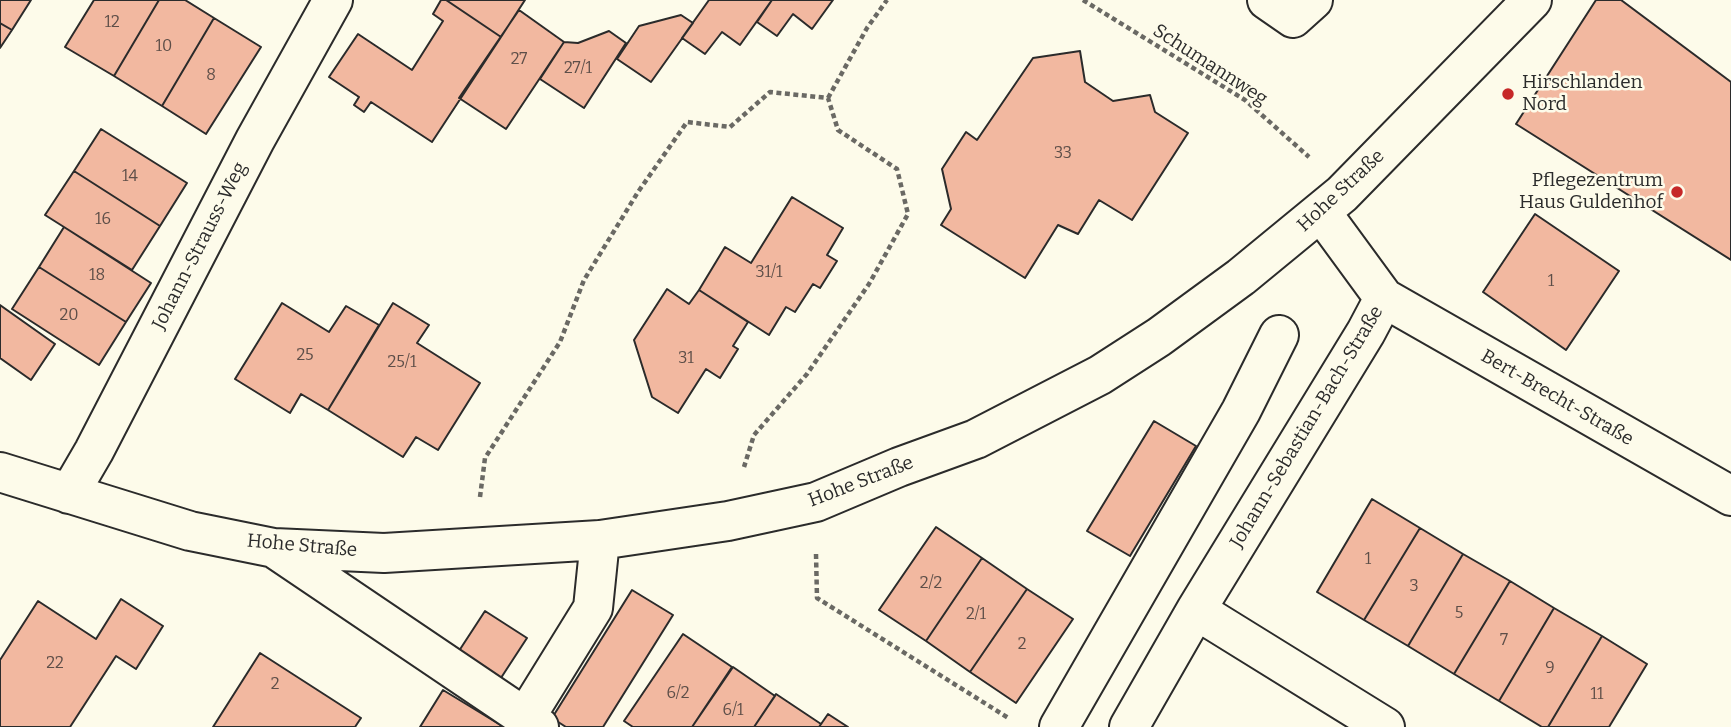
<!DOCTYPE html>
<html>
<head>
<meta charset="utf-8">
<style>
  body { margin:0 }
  canvas { display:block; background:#fdfbea }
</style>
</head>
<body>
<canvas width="1731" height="727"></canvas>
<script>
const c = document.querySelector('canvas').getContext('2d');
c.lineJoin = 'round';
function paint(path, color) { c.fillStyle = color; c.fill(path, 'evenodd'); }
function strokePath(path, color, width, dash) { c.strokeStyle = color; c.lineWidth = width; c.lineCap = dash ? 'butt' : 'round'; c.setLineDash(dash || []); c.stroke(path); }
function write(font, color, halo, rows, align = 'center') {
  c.font = font + ' Bitter,serif'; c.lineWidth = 5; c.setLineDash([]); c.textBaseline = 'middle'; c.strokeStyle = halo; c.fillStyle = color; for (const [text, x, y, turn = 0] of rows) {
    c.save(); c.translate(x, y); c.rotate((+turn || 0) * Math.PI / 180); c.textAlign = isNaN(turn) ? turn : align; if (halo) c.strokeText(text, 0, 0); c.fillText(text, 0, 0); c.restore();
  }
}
const building = new Path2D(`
  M0 0H31L12 30 0 23Z
  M94 0H159L114 76 65 47Z
  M159 0H185L214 18 162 106 114 76Z
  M441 0H446L501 37 432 142 371 102 364 112 354 105 359 97 329 77 358 34 412 70 443 21 433 14Z
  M446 0H525L501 37Z
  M709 0H772L740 45 722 32 705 54 682 38Z
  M772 0H833L812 29 793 14 777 36 757 22Z
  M1596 0H1621L1731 82V260L1516 124Z
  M519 10 564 42 506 129 459 98Z
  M681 15 693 23 651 82 617 59 639 26Z
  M214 18 261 47 206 134 162 106Z
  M0 23 12 30 0 48Z
  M609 31 626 43 584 108 540 79 564 42 578 43Z
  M1080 51 1085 82 1113 101 1150 95 1155 112 1188 133 1132 220 1099 200 1078 234 1058 225 1025 278 941 225 951 209 942 169 966 132 977 140 1033 58Z
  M101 129 187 183 160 226 74 171Z
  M74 171 160 226 132 270 45 215Z
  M792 197 843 228 827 255 837 261 820 288 813 284 795 312 786 307 769 335 699 290 725 247 751 263Z
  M1535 214 1619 271 1566 350 1483 292Z
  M64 227 151 283 126 322 39 267Z
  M39 267 126 322 99 365 12 309Z
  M667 289 689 304 699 290 748 322 733 346 738 349 720 378 706 369 678 413 652 397 634 340Z
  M282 303 329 332 346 306 379 325 328 410 301 394 290 413 235 379Z
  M393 303 429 325 417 343 480 383 438 450 416 437 403 457 328 410Z
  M0 305 55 344 31 380 0 358Z
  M1154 421 1196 446 1130 556 1087 531Z
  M1372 499 1420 528 1364 620 1317 592Z
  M936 527 982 558 926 641 879 610Z
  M1420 528 1463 554 1408 646 1364 620Z
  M1463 554 1510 581 1454 674 1408 646Z
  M982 558 1027 589 970 672 926 641Z
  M1510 581 1554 608 1499 701 1454 674Z
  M1027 589 1073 619 1016 703 970 672Z
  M632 590 673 615 603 727H566L552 718Z
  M121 599 163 626 136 669 116 656 70 727H0V660L38 601 96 639Z
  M1554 608 1602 636 1548 727H1542L1499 701Z
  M485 611 527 638 497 684 455 657Z
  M683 634 732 667 692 727H633L624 721Z
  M1602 636 1647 664 1609 727H1548Z
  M260 653 361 718 355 727H213Z
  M733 667 775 696 754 727H692Z
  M443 690 504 727H420Z
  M776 694 821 724 819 727H754Z
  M828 714 848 727H819Z`);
paint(building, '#f2b8a0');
strokePath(building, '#2b2b2b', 2);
const minor = new Path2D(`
  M1267 0 1293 18 1313 0
  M1384 298 1731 496
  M0 472 190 531 274 548 384 553 600 540 728 521 816 502 899 467 976 439 1100 375 1159 337 1241 277 1342 194 1532 0
  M69 494 94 451 255 140 333 0
  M274 548 539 727
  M1196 610 1385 727
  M525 718 593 608 600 540
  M1059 727 1241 411 1279 335
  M1129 727 1196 610 1366 332 1384 298 1321 212`);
strokePath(minor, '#2b2b2b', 42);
strokePath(new Path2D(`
  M1083 0 1245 100 1309 157
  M828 98 867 28 887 0
  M480 497 485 458 560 342 584 280 638 192 687 122 730 127 770 92 828 98 838 130 897 169 908 214 869 284 807 374 754 435 744 467
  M816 554 817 598 1010 719`), '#6a6964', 4.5, [5, 3.5]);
strokePath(minor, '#fdfbea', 38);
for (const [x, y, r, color] of [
  [1508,94,7,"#c62828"],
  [1677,192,7,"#c62828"]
]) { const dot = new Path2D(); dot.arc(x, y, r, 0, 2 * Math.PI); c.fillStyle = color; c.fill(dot); strokePath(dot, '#fdfbea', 2.5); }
write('16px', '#5d4e48', null, [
  ["12",112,23],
  ["10",164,47],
  ["27",519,60],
  ["27/1",578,69],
  ["8",211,76],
  ["33",1063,154],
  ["14",130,177],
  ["16",103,220],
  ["31/1",769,273],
  ["18",97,276],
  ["1",1551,282],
  ["20",69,316],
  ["25",305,356],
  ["31",686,359],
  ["25/1",402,363],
  ["1",1368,560],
  ["2/2",931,584],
  ["3",1414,587],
  ["5",1459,614],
  ["2/1",976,615],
  ["7",1504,641],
  ["2",1022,645],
  ["22",55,664],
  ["9",1550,669],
  ["2",275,685],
  ["6/2",678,694],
  ["11",1597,695],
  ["6/1",733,711]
]);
write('19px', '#2b2b2b', '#fdfbea', [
  ["Schumannweg",1210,65,33],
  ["Hohe Straße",1341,191,-43],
  ["Johann-Strauss-Weg",200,246,-63],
  ["Bert-Brecht-Straße",1557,398,30],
  ["Johann-Sebastian-Bach-Straße",1307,427,-59],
  ["Hohe Straße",861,482,-21],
  ["Hohe Straße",302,546,5]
]);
write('19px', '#2b2b2b', '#fdfbea', [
  ["Hirschlanden",1522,83],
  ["Nord",1522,105],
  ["Pflegezentrum",1663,181,"right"],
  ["Haus Guldenhof",1663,203,"right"]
], 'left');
</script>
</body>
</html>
